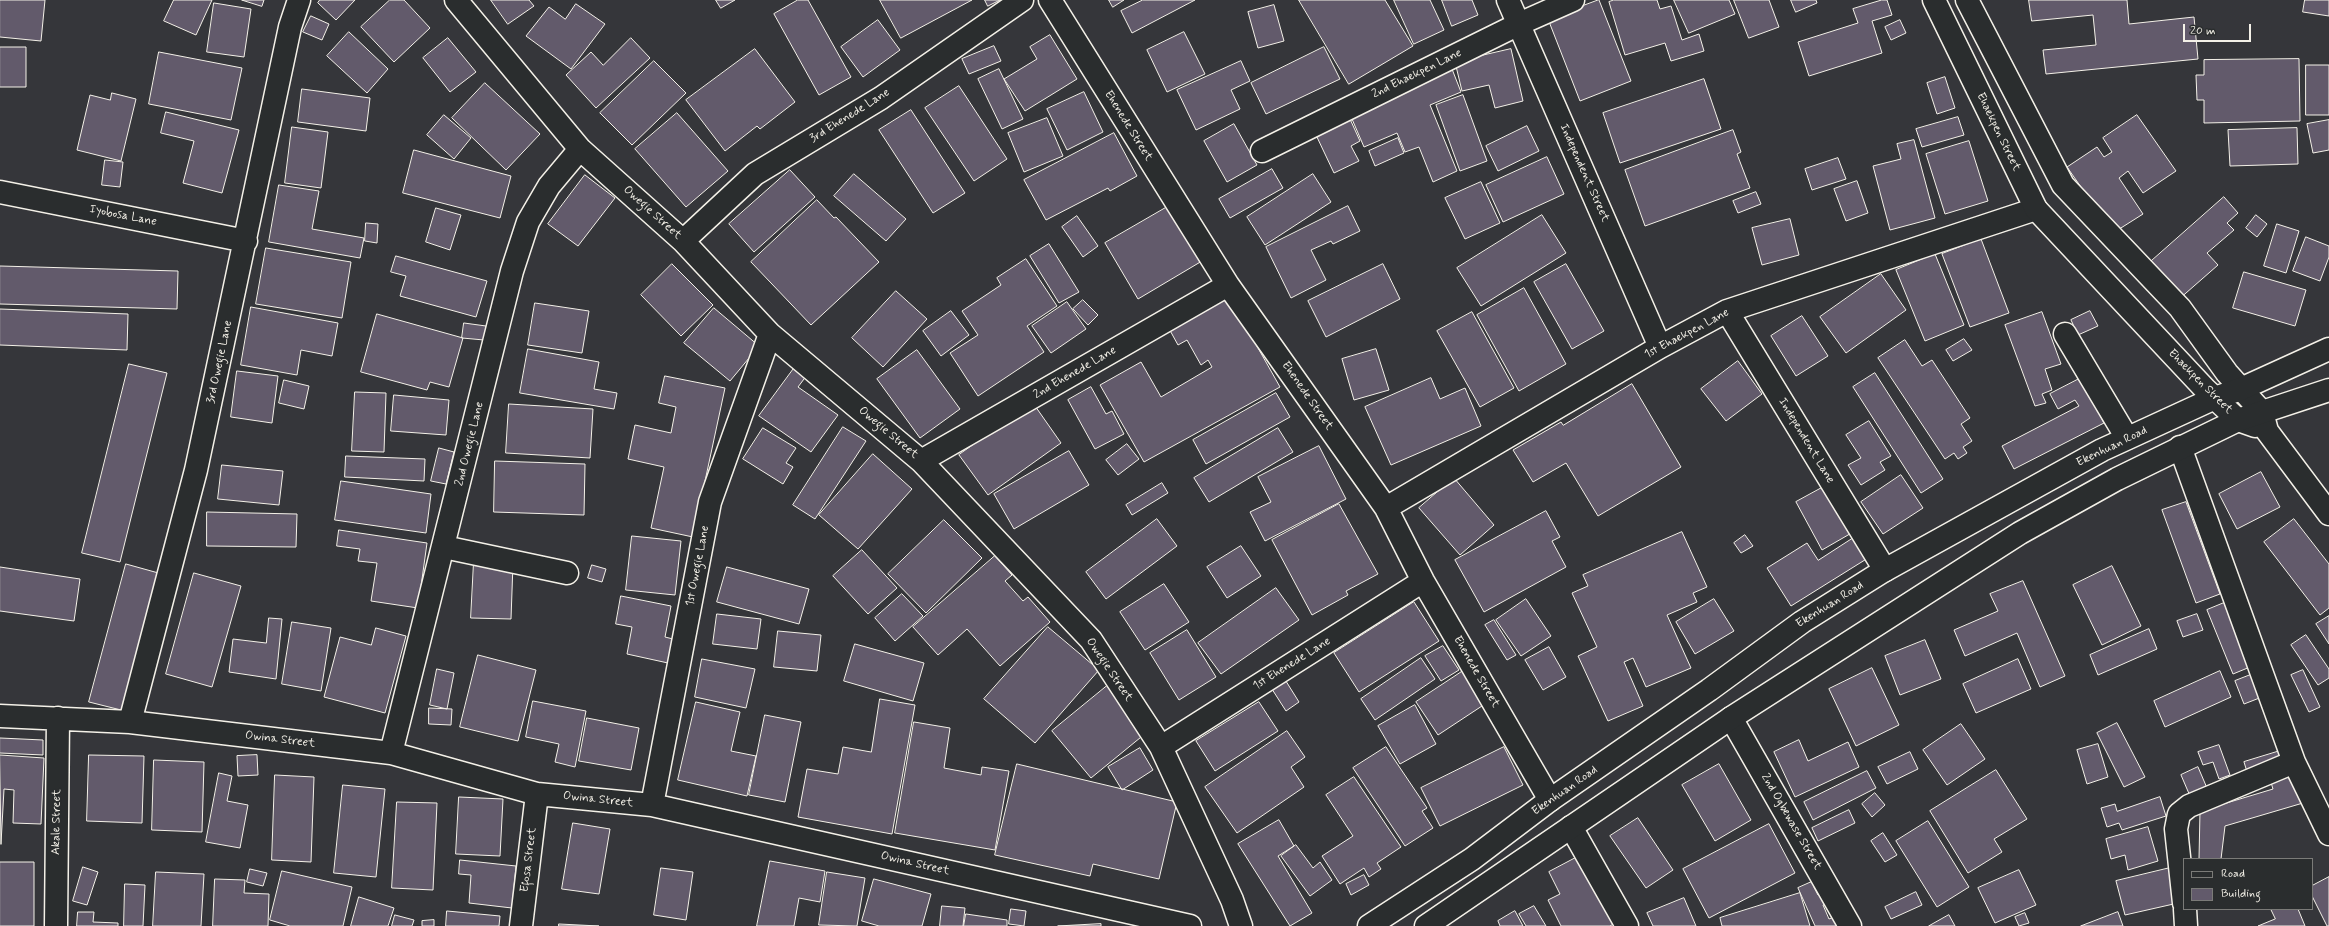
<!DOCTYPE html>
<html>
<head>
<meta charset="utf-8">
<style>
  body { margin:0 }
  #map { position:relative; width:2329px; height:926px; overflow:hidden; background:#35363a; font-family:Mynerve,sans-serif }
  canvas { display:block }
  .legend { position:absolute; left:2183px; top:858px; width:130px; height:52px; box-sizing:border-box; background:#2a2d2e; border:1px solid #7b7b78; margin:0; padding:5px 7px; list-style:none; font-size:12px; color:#f4f1e8 }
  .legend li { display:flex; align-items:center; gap:8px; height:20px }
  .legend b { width:20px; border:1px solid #7b7b78 }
  .scale { position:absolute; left:2183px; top:24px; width:68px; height:18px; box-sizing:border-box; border:2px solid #f4f1e8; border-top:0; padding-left:5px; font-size:12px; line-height:14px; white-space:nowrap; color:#f4f1e8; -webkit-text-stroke:3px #2a2d2e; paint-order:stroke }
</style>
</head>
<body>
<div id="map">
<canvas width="2329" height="926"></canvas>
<ul class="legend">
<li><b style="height:5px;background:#2a2d2e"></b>Road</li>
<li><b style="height:11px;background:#625a6b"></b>Building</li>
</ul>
<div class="scale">20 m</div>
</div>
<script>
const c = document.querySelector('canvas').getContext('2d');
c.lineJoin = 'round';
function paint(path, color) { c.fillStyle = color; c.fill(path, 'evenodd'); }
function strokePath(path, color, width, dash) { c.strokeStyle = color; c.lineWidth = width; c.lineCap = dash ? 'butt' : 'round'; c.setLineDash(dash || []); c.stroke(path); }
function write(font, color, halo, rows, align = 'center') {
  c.font = font + ' Mynerve,sans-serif'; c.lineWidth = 3; c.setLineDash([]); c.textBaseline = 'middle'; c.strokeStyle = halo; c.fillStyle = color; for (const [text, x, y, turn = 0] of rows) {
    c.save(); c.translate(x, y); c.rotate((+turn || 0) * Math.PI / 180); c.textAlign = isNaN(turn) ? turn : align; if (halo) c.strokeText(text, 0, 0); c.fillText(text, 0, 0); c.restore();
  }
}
const building = new Path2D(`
  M0 0H45L41 41 0 37Z
  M174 0H212L196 35 164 21Z
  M242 0H264L262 6Z
  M320 0H355L336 20 318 3Z
  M390 0H404L430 28 394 62 361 27Z
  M491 0H529L534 6 508 24Z
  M716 0H735L721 8Z
  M798 0H808L851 77 819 95 774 14Z
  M880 0H972L901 38Z
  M985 0H1000L988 6Z
  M1109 0H1124L1113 7Z
  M1143 0H1195L1132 33 1121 11Z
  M1299 0H1385L1413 46 1349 84Z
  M1394 0H1430L1444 30 1414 44Z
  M1442 0H1472L1478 15 1452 26Z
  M1599 0 1631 81 1580 101 1548 19Z
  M1614 0H1657L1660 9 1671 6 1682 40 1699 34 1704 51 1671 61 1665 43 1625 55 1609 2Z
  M1674 0H1729L1735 14 1689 33Z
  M1734 0H1769L1779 27 1749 38Z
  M1791 0H1816L1817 3 1796 12Z
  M1882 0H1887L1892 15 1872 21 1882 53 1809 76 1798 42 1858 23 1853 9Z
  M2029 0H2127L2129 24 2194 17 2198 59 2046 74 2043 50 2096 45 2093 15 2032 21Z
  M2305 0H2329V16L2303 12Z
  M214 3 251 9 244 57 207 52Z
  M576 4 605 24 571 69 526 36 549 7 565 19Z
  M1274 5 1284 41 1258 48 1248 12Z
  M311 16 329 24 322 40 303 32Z
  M878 20 900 50 863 77 841 47Z
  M1900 20 1906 33 1891 40 1885 27Z
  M349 32 388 69 367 93 327 56Z
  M1184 32 1205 74 1167 92 1147 50Z
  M1050 35 1077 79 1025 111 1004 79 1037 59 1030 47Z
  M448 38 476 72 450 92 423 58Z
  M631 38 650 58 596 108 566 75 591 52 603 65Z
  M994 46 1001 61 969 74 962 59Z
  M0 47H26V87H0Z
  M1324 47 1340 79 1266 114 1251 83Z
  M755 49 795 102 760 129 757 126 725 151 686 100Z
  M1511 49 1523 101 1495 108 1489 85 1462 91 1455 62Z
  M159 52 242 68 231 120 149 104Z
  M2299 59 2300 121 2204 123V100H2197L2196 75H2204V60Z
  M654 61 686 93 632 145 600 113Z
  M1241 61 1250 81 1231 90 1240 109 1196 130 1177 90Z
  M2306 65H2329V115H2306Z
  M999 69 1023 119 1002 129 978 79Z
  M1452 69 1461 92 1430 105 1457 171 1433 182 1419 147 1405 152 1397 133 1364 147 1349 112Z
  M1945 77 1955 108 1937 114 1927 83Z
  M1704 79 1721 129 1620 163 1603 113Z
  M485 83 540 134 506 170 452 118Z
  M959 86 1007 159 974 181 925 108Z
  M302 89 370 98 366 131 298 122Z
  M1084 92 1103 132 1067 150 1047 109Z
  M112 93 136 99 121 161 77 150 90 95 110 100Z
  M1463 95 1487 161 1460 171 1436 105Z
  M911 110 965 193 933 213 879 130Z
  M166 112 239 130 222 193 183 183 194 141 161 133Z
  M677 113 728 171 686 207 635 149Z
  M444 115 471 138 454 159 427 135Z
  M2137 115 2176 171 2143 193 2128 171 2119 178 2143 214 2113 233 2067 167 2097 147 2104 157 2112 152 2103 138Z
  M1958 117 1964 135 1922 147 1916 129Z
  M1047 118 1063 156 1024 172 1008 133Z
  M1350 119 1360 141 1351 146 1359 161 1334 173 1316 135Z
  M2329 120V150L2313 153 2307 124Z
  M1234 124 1257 165 1227 182 1204 141Z
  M1527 126 1539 151 1498 171 1486 146Z
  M292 127 328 132 321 188 285 183Z
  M2297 128 2298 164 2230 166 2228 130Z
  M1733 130 1741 152 1737 154 1750 188 1645 226 1625 170Z
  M1114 133 1137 176 1110 191 1108 188 1046 220 1024 180Z
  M1398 138 1404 153 1375 166 1369 151Z
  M1914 140 1935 218 1890 230 1873 166 1901 159 1897 144Z
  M1969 141 1988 201 1945 214 1926 154Z
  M414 150 511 176 500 218 403 193Z
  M1547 157 1564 194 1503 222 1486 185Z
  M1838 158 1846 179 1812 190 1805 169Z
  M105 160 123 162 120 187 102 185Z
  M1272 169 1283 188 1230 218 1219 199Z
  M790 170 815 197 754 252 729 224Z
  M854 174 906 219 886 241 834 196Z
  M1313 174 1331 202 1265 245 1247 217Z
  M585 175 615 198 578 246 548 224Z
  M1857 181 1868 213 1846 221 1834 189Z
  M1481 182 1500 223 1465 239 1445 198Z
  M279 185 319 191 312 229 364 238 360 258 269 242Z
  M1756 192 1761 204 1738 213 1733 201Z
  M2224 197 2238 213 2227 223 2234 230 2207 253 2218 265 2178 300 2147 265Z
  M817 200 834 218 836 217 879 262 811 325 751 262Z
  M1169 206 1202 261 1138 299 1105 243Z
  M1348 206 1360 231 1333 244 1331 241 1311 250 1326 280 1291 298 1266 247Z
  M436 208 461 215 450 250 426 242Z
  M1542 215 1566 253 1481 306 1457 268Z
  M2256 215 2267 224 2257 237 2246 228Z
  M1077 216 1098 246 1083 257 1062 227Z
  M1790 219 1799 255 1762 265 1752 228Z
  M366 223 378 224 377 243 365 241Z
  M2277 224 2299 231 2286 273 2264 266Z
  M2306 237 2329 246V257L2320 281 2293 271Z
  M1981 239 2009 313 1970 327 1942 254Z
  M1049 244 1079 292 1059 303 1030 256Z
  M266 248 351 262 342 318 256 304Z
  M1935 254 1964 325 1925 341 1896 270Z
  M396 256 487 281 476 317 400 296 406 276 391 272Z
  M1026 259 1057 306 1027 326 1044 352 978 396 950 353 978 335 962 311 1001 285 997 278Z
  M672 264 713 305 681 336 641 295Z
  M1383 264 1400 299 1326 337 1308 301Z
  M1566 264 1604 331 1572 349 1534 282Z
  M0 266 178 271 177 309 0 304Z
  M2244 272 2306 290 2295 326 2233 308Z
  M1881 274 1906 310 1846 353 1820 317Z
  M1524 288 1566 364 1519 391 1477 315Z
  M896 291 927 319 883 367 852 338Z
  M1225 292 1257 337 1253 339 1280 387 1144 462 1100 385 1141 362 1161 397 1212 367 1208 360 1201 365 1187 340 1178 345 1167 325Z
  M1083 300 1098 315 1088 325 1073 309Z
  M1067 302 1086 329 1051 353 1032 326Z
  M535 303 589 311 582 353 528 345Z
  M251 307 338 323 332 356 301 350 297 375 241 365Z
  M714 308 759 346 730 381 684 343Z
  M0 309 128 314 127 350 0 345Z
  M951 311 969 335 941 356 923 331Z
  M2090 311 2098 326 2078 335 2071 320Z
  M1472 312 1514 388 1480 407 1437 331Z
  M2042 312 2061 364 2045 369 2052 390 2042 394 2046 403 2035 406 2005 325Z
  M377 314 463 338 449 387 430 382 427 390 361 372Z
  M1802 316 1828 356 1796 376 1771 336Z
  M464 323 486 326 484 340 462 338Z
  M1964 339 1972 350 1953 361 1946 350Z
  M1905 340 1922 366 1932 360 1970 418 1961 424 1972 441 1963 447 1967 453 1958 459 1954 453 1945 459 1878 358Z
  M528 349 599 362 594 389 617 393 614 409 520 393Z
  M1376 349 1389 390 1354 400 1342 359Z
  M917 350 960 409 920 438 877 379Z
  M1738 361 1762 394 1726 421 1701 389Z
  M129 364 167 373 120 562 82 553Z
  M795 367 807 375 798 387 838 415 811 452 759 416Z
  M237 371 278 376 272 423 231 417Z
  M1875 373 1943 479 1921 493 1853 387Z
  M665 376 725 388 693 537 651 528 664 467 628 459 635 425 671 433 676 407 659 403Z
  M1431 378 1440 399 1465 388 1481 426 1391 465 1365 407Z
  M2081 378 2104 423 2014 469 2002 446 2079 406 2075 400 2058 409 2050 394Z
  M284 380 309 386 304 409 279 403Z
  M1632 384 1681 467 1598 516 1566 463 1533 482 1513 450 1561 422 1563 425Z
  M1091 387 1106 414 1112 411 1124 434 1095 449 1068 400Z
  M355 392 386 393 384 452 352 451Z
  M1276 393 1290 417 1206 464 1193 440Z
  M394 395 449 400 446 435 391 431Z
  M1033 403 1061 443 988 495 959 455Z
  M509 404 593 409 590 458 506 453Z
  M1869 421 1891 456 1880 462 1885 470 1861 485 1848 465 1861 458 1846 435Z
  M843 427 866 441 815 519 793 505Z
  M763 428 796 448 786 463 793 467 783 484 743 459Z
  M1278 428 1293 452 1209 502 1194 478Z
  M1127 444 1139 459 1118 475 1106 460Z
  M1319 446 1346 499 1265 541 1250 512 1271 502 1258 477Z
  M439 448 454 452 446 484 431 481Z
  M1069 451 1089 485 1014 529 994 494Z
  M873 454 912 489 858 549 819 515Z
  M346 456 425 459 424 481 345 477Z
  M495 461 585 464 584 515 494 512Z
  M222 465 283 471 279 505 218 499Z
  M2261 472 2280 507 2237 529 2219 494Z
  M1901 475 1923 508 1883 534 1861 502Z
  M1454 478 1494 525 1460 555 1419 508Z
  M341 481 431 494 426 533 335 520Z
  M1162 483 1168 493 1132 515 1126 505Z
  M1829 484 1855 531 1822 550 1796 502Z
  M2186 502 2220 594 2196 603 2162 510Z
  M1339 504 1378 574 1346 591 1348 595 1312 615 1272 540Z
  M1546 511 1560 537 1552 541 1566 567 1484 612 1455 560Z
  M207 512 297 514 296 547 207 546Z
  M1157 519 1177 546 1106 599 1086 572Z
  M2294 519 2329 564V608L2320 615 2264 542Z
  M944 520 982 558 926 613 888 574Z
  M339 530 427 543 418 608 371 601 377 563 358 561 360 549 337 546Z
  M1682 532 1707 587 1693 593 1697 602 1667 615 1691 668 1646 687 1633 658 1624 662 1643 706 1608 721 1578 656 1597 647 1572 593 1588 586 1583 575Z
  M1745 535 1753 546 1741 553 1734 543Z
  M632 536 681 541 675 595 626 590Z
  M1855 537 1868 558 1791 606 1767 568 1807 543 1818 560Z
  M1241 546 1261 576 1227 598 1207 567Z
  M862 550 897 588 868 614 833 576Z
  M995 556 1012 575 1005 581 1023 601 1028 597 1050 622 1000 666 967 629 938 655 913 627Z
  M474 561 513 563 511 619 471 618Z
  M126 564 162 574 125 711 89 702Z
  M592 565 606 569 602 582 588 578Z
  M2112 566 2141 626 2102 645 2073 585Z
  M0 567 80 579 74 621 0 611Z
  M727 567 809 589 799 624 717 602Z
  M194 573 241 586 212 687 166 674Z
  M2023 581 2065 676 2040 687 2017 633 1965 656 1954 630 1998 611 1990 594Z
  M1164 584 1189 622 1145 650 1120 612Z
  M1276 588 1299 620 1221 674 1198 643Z
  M902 594 923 616 895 641 875 618Z
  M621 596 671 606 665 637 673 639 668 663 627 654 632 627 616 624Z
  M1526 599 1551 636 1521 656 1496 620Z
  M1714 599 1734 631 1695 654 1676 622Z
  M1414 602 1439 641 1359 692 1334 653Z
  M2224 603 2250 667 2233 674 2207 610Z
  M717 614 761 619 757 649 713 644Z
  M2197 614 2203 630 2183 637 2177 621Z
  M2329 616V644L2316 624Z
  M269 618 282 619 276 679 229 672 233 639 266 643Z
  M1494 620 1516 655 1507 660 1485 625Z
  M292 622 331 628 321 691 282 684Z
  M1048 627 1099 670 1035 743 984 699Z
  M376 628 406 636 385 713 324 697 340 637 371 645Z
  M2149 629 2157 649 2098 675 2090 655Z
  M1187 630 1216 677 1179 700 1150 653Z
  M778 631 821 635 817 671 774 667Z
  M2306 635 2329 669V678L2318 685 2291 645Z
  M1925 640 1941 679 1900 695 1885 656Z
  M855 644 924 663 913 701 844 681Z
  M1443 646 1459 670 1441 681 1425 656Z
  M1549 647 1566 677 1543 690 1525 660Z
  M478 655 536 670 518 741 460 727Z
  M1421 658 1435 679 1375 720 1361 699Z
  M702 659 755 669 746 708 695 697Z
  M2018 659 2031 689 1976 713 1963 684Z
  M1872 668 1899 725 1856 746 1829 689Z
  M437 669 454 673 447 709 430 705Z
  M2303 670 2320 707 2309 712 2291 675Z
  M1463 671 1485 704 1438 735 1416 702Z
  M2220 671 2231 697 2165 727 2154 701Z
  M2253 674 2262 697 2244 704 2235 681Z
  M1284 678 1299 702 1286 711 1270 686Z
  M1107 686 1146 733 1091 778 1052 731Z
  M880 699 915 705 892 834 798 817 807 769 838 774 843 747 871 752Z
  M533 701 586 711 575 767 555 762 559 744 526 737Z
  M696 702 740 712 731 751 756 756 747 796 678 780Z
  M1259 702 1278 731 1215 771 1196 741Z
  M1415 705 1436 744 1400 764 1378 726Z
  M429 708 452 709 451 725 429 724Z
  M765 715 801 722 785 802 749 795Z
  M587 718 639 728 631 770 579 761Z
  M914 722 950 728 944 768 981 775 982 767 1009 771 995 850 895 833Z
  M2117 723 2145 777 2124 787 2097 733Z
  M1961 724 1985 759 1947 785 1923 750Z
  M1287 731 1305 757 1291 767 1304 787 1237 833 1205 787Z
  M0 738 43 740V755L0 753Z
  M1799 740 1808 761 1848 742 1859 767 1795 797 1774 752Z
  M2098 744 2108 777 2087 784 2077 750Z
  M2219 745 2230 775 2219 779 2213 762 2203 765 2198 752Z
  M1386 747 1427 808 1422 811 1433 828 1405 846 1353 768Z
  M1504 747 1523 785 1440 826 1421 788Z
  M1140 748 1153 770 1122 790 1108 767Z
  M2280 751 2283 764 2248 775 2244 762Z
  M1910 752 1918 769 1887 784 1878 767Z
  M0 755 44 758 41 824 13 823 14 790 4 789 1 844Z
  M89 755 144 756 142 823 87 821Z
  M257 755 258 775 238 776 237 756Z
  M154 760 204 762 202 832 152 830Z
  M1017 764 1177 802 1159 879 1093 864 1090 876 995 855Z
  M1719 764 1751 820 1715 841 1682 785Z
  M2198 767 2207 788 2190 796 2181 775Z
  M1996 770 2027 819 1994 839 2002 852 1968 873 1930 811Z
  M2292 770 2303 803 2225 826 2221 859H2199L2200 811 2273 789 2269 776Z
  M1867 771 1876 788 1813 820 1804 802Z
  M219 773 232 776 227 801 248 805 240 848 206 842Z
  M275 775 314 777 311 862 272 860Z
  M1354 777 1401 847 1377 863 1381 869 1369 877 1364 868 1340 884 1322 856 1353 836 1326 795Z
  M343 785 385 789 376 877 334 873Z
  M1875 793 1885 805 1872 817 1862 804Z
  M459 797 503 799 500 856 456 854Z
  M2160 797 2166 816 2122 830 2119 823 2107 827 2101 808 2115 804 2117 811Z
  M397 802 437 803 433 890 392 888Z
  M1849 810 1855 823 1818 841 1812 828Z
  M1638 818 1673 870 1646 888 1610 836Z
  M1279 820 1294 846 1278 856 1312 913 1290 926 1238 844Z
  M1928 821 1969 887 1937 907 1896 841Z
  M573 823 610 829 599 894 562 889Z
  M1769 824 1795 873 1709 918 1683 869Z
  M2148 827 2158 861 2128 870 2125 855 2111 859 2106 839Z
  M1883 833 1897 855 1885 862 1871 841Z
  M1296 845 1313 868 1320 862 1332 880 1310 896 1281 856Z
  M1585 853 1621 920 1610 926H1561L1548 900 1560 894 1549 872Z
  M460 860 516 866 512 908 469 903 471 875 459 874Z
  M770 861 825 871 820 902 799 898 794 926H757Z
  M0 862H34V926H0Z
  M83 867 98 872 87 905 73 901Z
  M661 868 693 872 686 920 654 915Z
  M2170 868 2178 903 2125 915 2116 881Z
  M250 869 267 873 263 886 247 882Z
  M2019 870 2036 905 1995 923 1978 888Z
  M282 871 352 887 343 926H290L270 920Z
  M156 872 204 874 201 926H153Z
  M827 872 865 878 857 926 819 925Z
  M1364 875 1369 885 1351 895 1346 884Z
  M2329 877V926H2327L2312 896V886Z
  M215 879 245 880 244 893 269 894 268 926H213Z
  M874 879 931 894 922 926H879L862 921Z
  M1816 880 1818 885 1814 887 1818 895 1822 893 1827 903 1823 905 1829 919 1838 915 1844 926H1815L1798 888Z
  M125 884 145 885 143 926H124Z
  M1916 892 1922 905 1891 919 1885 907Z
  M1800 893 1810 926H1722L1720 918Z
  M359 897 394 908 388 926H351Z
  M1684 898 1696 926H1653L1647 913Z
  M942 906 965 908 963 926H940Z
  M1534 906 1546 926H1526L1519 914Z
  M1011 909 1026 911 1024 926 1009 924Z
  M2271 909H2298L2305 926H2258L2275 919Z
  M447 911 500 916 499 926H446Z
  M1515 911 1523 926H1500L1498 921Z
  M78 912H94L93 922 118 923V926H77Z
  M2118 912 2123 926H2081Z
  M2025 913 2029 923 2019 926 2015 917Z
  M966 914 1007 920V926H964Z
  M395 915 414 920 412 926H392Z
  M1949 915 1955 926H1929Z
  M434 920V926H422V921Z
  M559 924 599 926H559Z
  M1101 924V926H1058Z`);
paint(building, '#625a6b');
strokePath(building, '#f4f1e8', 1);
const minor = new Path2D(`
  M456 0 580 149 683 241 770 334 921 461 1091 640 1161 747 1232 900 1241 926
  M1050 0 1228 285 1386 508 1423 581 1550 800
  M1508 0 1660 347
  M1262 151 1519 24 1573 0
  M0 192 246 241
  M683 241 755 174 881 98 1022 0
  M1727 311 1885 570
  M2065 334 2127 438
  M2180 447 2294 762 2329 834
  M921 461 1228 285
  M1386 508 1660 347 1727 311 2036 209
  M444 547 567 573
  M0 716 130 722 391 753 537 794 652 805 1190 926
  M1731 718 1850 926
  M130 722 196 470 290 27 299 0
  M1161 747 1423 581
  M391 753 512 271 528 222 549 186 580 149
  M652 805 710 502 770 334
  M1571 827 1627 926
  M2184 903 2176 829 2179 814 2189 806 2294 762
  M2185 909 2186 926
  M56 926 58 718
  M521 926 537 794`);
const tertiary = new Path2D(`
  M1934 0 2036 209 2205 389 2238 420 2255 426
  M1967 0 2063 185 2180 308 2227 373 2262 412 2267 431 2329 514`);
const secondary = new Path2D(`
  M1369 926 1472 859 1550 800 1709 690 1802 622 1885 570 2102 450 2215 398 2241 389 2329 349
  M1426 926 1731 718 2020 533 2117 479 2238 420 2329 390`);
strokePath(minor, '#f4f1e8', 25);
strokePath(tertiary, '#f4f1e8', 25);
strokePath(secondary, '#f4f1e8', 25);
strokePath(minor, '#2a2d2e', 22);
strokePath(tertiary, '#2a2d2e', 22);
strokePath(secondary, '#2a2d2e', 22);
write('12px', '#f4f1e8', '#2a2d2e', [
  ["2nd Ehaekpen Lane",1417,74,-26],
  ["3rd Ehenede Lane",850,116,-32],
  ["Ehenede Street",1128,126,58],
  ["Ehaekpen Street",1998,132,64],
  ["Independent Street",1584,173,66],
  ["Owegie Street",652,213,42],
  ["Iyobosa Lane",123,216,11],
  ["1st Ehaekpen Lane",1687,334,-28],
  ["3rd Owegie Lane",220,362,-78],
  ["2nd Ehenede Lane",1075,373,-30],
  ["Ehaekpen Street",2200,382,45],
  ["Ehenede Street",1307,396,55],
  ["Owegie Street",888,433,40],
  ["Independent Lane",1806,441,59],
  ["2nd Owegie Lane",470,444,-76],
  ["Ekenhuan Road",2112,447,-26],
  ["1st Owegie Lane",698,566,-79],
  ["Ekenhuan Road",1830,605,-32],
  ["1st Ehenede Lane",1292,664,-32],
  ["Owegie Street",1109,670,56],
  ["Ehenede Street",1476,672,60],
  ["Owina Street",280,740,7],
  ["Ekenhuan Road",1565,791,-35],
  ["Owina Street",598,800,6],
  ["Akale Street",57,822,-89],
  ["2nd Ogbewase Street",1791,822,60],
  ["Efosa Street",529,860,-83],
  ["Owina Street",915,864,13]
]);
</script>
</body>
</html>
